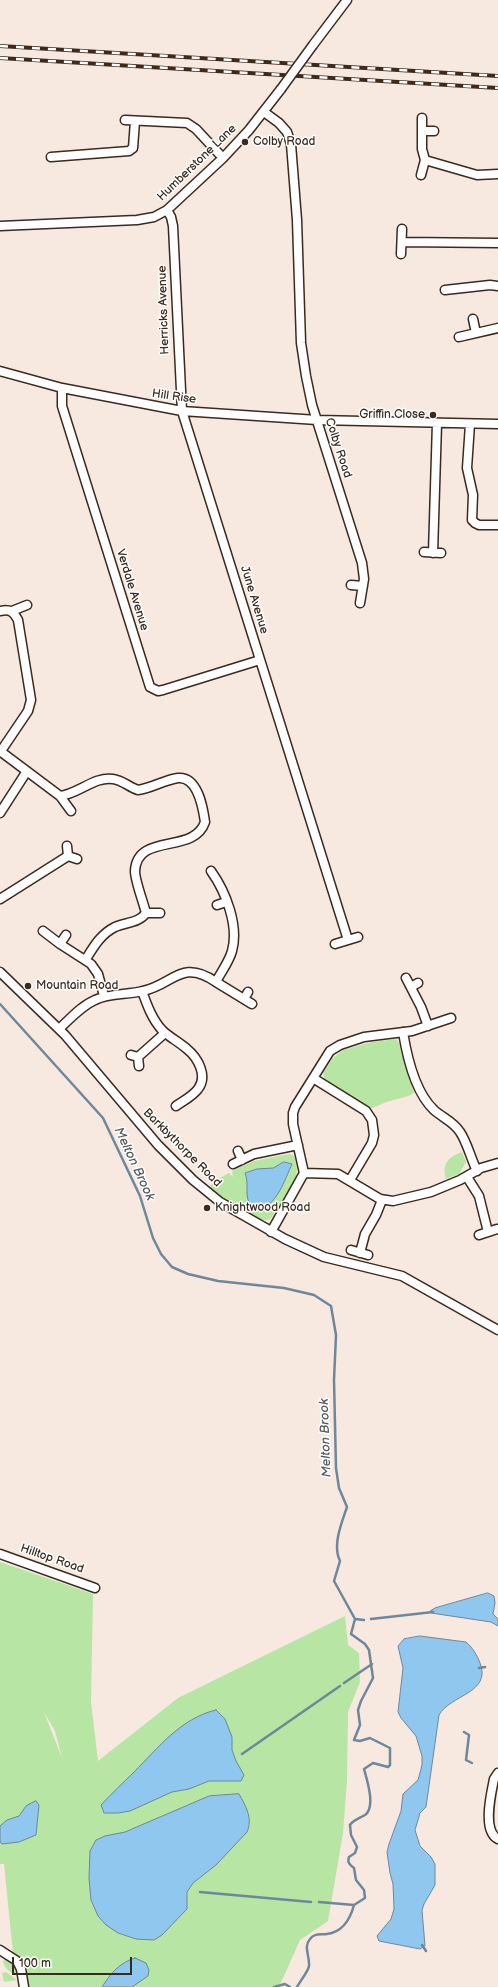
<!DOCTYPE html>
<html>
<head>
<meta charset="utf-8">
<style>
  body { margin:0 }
  #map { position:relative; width:498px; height:1987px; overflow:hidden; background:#f7e8e0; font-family:"Balsamiq Sans",sans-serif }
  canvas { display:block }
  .scale { position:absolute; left:12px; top:1957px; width:120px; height:18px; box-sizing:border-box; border:2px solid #3b2a1e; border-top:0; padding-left:5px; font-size:12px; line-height:14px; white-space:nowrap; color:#3b2a1e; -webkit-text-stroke:3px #fff; paint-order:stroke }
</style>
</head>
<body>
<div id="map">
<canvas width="498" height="1987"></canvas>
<div class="scale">100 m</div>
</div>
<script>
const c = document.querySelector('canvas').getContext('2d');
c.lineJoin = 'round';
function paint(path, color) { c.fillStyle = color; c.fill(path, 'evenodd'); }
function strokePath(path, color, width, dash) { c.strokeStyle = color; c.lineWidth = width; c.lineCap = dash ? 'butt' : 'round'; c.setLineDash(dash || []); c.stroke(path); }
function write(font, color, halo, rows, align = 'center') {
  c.font = font + ' "Balsamiq Sans",sans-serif'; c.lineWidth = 3; c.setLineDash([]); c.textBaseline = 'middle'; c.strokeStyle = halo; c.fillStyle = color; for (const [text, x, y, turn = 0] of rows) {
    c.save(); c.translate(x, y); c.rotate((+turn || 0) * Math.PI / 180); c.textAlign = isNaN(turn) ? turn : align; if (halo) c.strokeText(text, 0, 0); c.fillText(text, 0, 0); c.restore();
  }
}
paint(new Path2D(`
  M395 1039 398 1041 414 1093C406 1098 399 1098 390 1101 383 1103 376 1107 369 1109L325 1081 323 1073 333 1058 343 1050 372 1042Z
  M462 1152 466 1162 459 1174 446 1179C442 1164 448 1157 462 1152Z
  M289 1154 294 1156 297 1167 296 1177 273 1216 269 1220C253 1222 222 1196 209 1187L218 1179 229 1173 233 1177 232 1171 254 1161Z
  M0 1562 93 1594 91 1702 98 1761 178 1698 345 1616 348 1645 359 1653 360 1682 348 1712 347 1780 343 1833 328 1921 300 1940 279 1987H27C25 1974 26 1961 13 1953L4 1864H0ZM44 1712 55 1731 62 1758Z
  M5 1958C13 1961 18 1965 18 1974 11 1974 5 1969 3 1962Z
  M6 1972 17 1980 4 1982 2 1973Z`), '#b7e5a3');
const water = new Path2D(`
  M284 1162 292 1164C286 1177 273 1217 252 1207 243 1197 250 1185 245 1173L257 1169 273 1168Z
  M488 1593 494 1596 495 1603 493 1614 498 1619V1626L491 1622 431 1613 430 1611 435 1608Z
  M420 1636 466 1642C473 1648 477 1655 480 1663 492 1693 450 1695 439 1715L426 1807 420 1813 415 1830 420 1846 431 1857 435 1864V1885L424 1904 422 1910 425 1946 420 1949 379 1941 377 1936 391 1919 394 1909 393 1884 390 1873 387 1852 389 1844 401 1811 403 1794 418 1780 422 1765V1756L416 1736 401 1718 398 1712 403 1668 398 1646 404 1639Z
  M216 1710 225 1719 232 1737V1750L236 1761 244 1775 241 1781H209L189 1789 172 1792 130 1811 118 1813H104L101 1805C112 1793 123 1783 134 1772 158 1748 181 1718 216 1710Z
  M239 1794C246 1806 253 1819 247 1832L216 1865 193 1883 187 1892V1909L162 1935 154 1940 136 1939 118 1933 106 1925 98 1916 91 1900 89 1878 90 1851 96 1840 105 1836 125 1832 209 1796Z
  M36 1801 39 1805 36 1835 19 1842 2 1844 0 1842V1826L7 1820 19 1816 26 1806Z
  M135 1958 146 1963 149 1970 148 1976 132 1987H102C111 1973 119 1963 135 1958Z`);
paint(water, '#8fc7ee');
strokePath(water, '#6d889b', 1);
strokePath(new Path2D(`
  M0 1004 103 1118 140 1196 153 1238 161 1254 172 1267 188 1274 218 1281 284 1288 314 1295 331 1306 336 1335 334 1380 336 1468 339 1488 347 1507C342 1522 332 1545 340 1561L334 1581 355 1619 351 1634 365 1644 369 1650 373 1678 361 1701 358 1710 360 1725 354 1740 360 1741 370 1738 390 1748V1765L388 1767 373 1763 364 1769C367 1780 376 1807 365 1815 360 1818 353 1820 350 1825L351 1835 357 1847 355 1853 349 1857C347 1863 350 1865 354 1868L356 1880 364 1890 365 1898 354 1905C350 1920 343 1932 327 1934 320 1935 314 1933 310 1939 303 1947 310 1956 309 1966 308 1972 300 1981 297 1987
  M355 1619 364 1620
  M371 1619 433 1612
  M479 1668 485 1667
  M344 1683 372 1664
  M464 1732 469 1735 466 1760 472 1763
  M242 1754 340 1686
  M200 1892 311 1902
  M319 1902 354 1905
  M422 1945 426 1951
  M274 1987 285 1984 290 1987`), '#6d889b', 2.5);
const minor = new Path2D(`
  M313 45 347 0
  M264 112 279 123 287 132 291 144 297 220 301 343 306 376 312 405 362 563 364 579 360 603
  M422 118V149L425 160 477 175 498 174
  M125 120 187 123 196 129 223 158
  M422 131H434
  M51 157 129 151 133 148 135 121
  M421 175 425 160
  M167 210 171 217 173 226 182 411 348 940
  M0 226 137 220 154 217 167 210 223 158 249 130 281 89
  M402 242 498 243
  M401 254 402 229
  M445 290 490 285 498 286
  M473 319 476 333
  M459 337 498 328
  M0 371 62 388 182 411 317 420 498 424
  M62 388V406L150 687 158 691 163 690 260 660
  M470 424 467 468 473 495 472 520 475 523 479 525H498
  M424 552 441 553
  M433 553 437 423
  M351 585 363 586
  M0 611C10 609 13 611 18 620L31 700 28 711 1 751
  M12 611 27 605
  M0 751 60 796 71 811
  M60 796C78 794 95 776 113 779 122 780 129 787 138 790 152 788 164 780 178 778 198 776 203 808 205 822 194 855 137 832 135 871 135 881 143 901 146 913 139 923 126 922 115 927 101 934 94 946 86 959
  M0 813 27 771
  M67 846 68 856 77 859
  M0 899 68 856
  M217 905 226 902
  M146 913H160
  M43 931 60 944 91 964 98 974 104 996
  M60 944 66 935
  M335 944 358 937
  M0 972 65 1035 158 1145 193 1180 220 1202 285 1239 324 1257 402 1276 498 1330
  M406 978 421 1007 428 1026
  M216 982 252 1004
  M411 987 418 983
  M142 991C147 1005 152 1019 162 1030 169 1037 179 1042 187 1049 198 1058 208 1076 198 1089 193 1096 183 1101 176 1106
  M244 999 248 992
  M59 1029C70 1019 81 1006 95 1000 109 993 127 995 143 991 173 985 181 958 216 982 221 972 229 962 232 951 239 926 226 892 211 871
  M403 1032C407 1057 415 1092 434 1110 443 1118 454 1122 460 1132 467 1142 471 1159 477 1171
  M131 1055 138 1057 139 1066
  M138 1057 165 1033
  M313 1078 366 1111 372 1120 374 1135 372 1143 350 1180
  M238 1151 242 1160
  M233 1164 254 1154 298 1145
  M304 1173 338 1174 380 1199 393 1201 431 1192 460 1180 481 1168 498 1163
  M467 1177 479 1196 488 1232
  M271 1232 304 1173 293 1124V1113L295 1107 330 1051 340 1045 364 1037 412 1031 451 1018
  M479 1235 497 1229
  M351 1250 368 1255
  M360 1253 365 1234 376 1215 382 1200
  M0 1554 95 1588
  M498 1773 494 1779C491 1794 482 1831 498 1839
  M0 1950 17 1961 21 1969 24 1987`);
strokePath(minor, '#3b2a1e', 11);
strokePath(minor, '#fff', 8);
const rail = new Path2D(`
  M0 46 498 76
  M0 58 498 88`);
strokePath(rail, '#3b2a1e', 4);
strokePath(rail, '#fff', 2.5, [8]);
const minorBridge = new Path2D(`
  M281 89 313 45`);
strokePath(minorBridge, '#3b2a1e', 11, []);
strokePath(minorBridge, '#fff', 8);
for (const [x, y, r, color] of [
  [245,142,4,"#3b2a1e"],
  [433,415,4,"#3b2a1e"],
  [28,986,4,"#3b2a1e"],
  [207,1208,4,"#3b2a1e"]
]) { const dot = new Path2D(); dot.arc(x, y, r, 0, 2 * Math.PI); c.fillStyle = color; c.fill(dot); strokePath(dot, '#fff', 1.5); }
write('12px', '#3b2a1e', '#fff', [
  ["Colby Road",253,142],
  ["Griffin Close",425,415,"right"],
  ["Mountain Road",36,986],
  ["Knightwood Road",215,1208]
], 'left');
write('12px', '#3b2a1e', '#fff', [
  ["Humberstone Lane",197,163,-44],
  ["Herricks Avenue",164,310,-92],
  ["Hill Rise",174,397,8],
  ["Colby Road",338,448,72],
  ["Verdale Avenue",132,590,73],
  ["June Avenue",254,600,73],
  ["Barkbythorpe Road",182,1148,45],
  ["Hilltop Road",52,1559,19]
]);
write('italic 13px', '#54595c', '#fff', [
  ["Melton Brook",134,1164,65],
  ["Melton Brook",326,1438,-92]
]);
</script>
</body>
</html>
